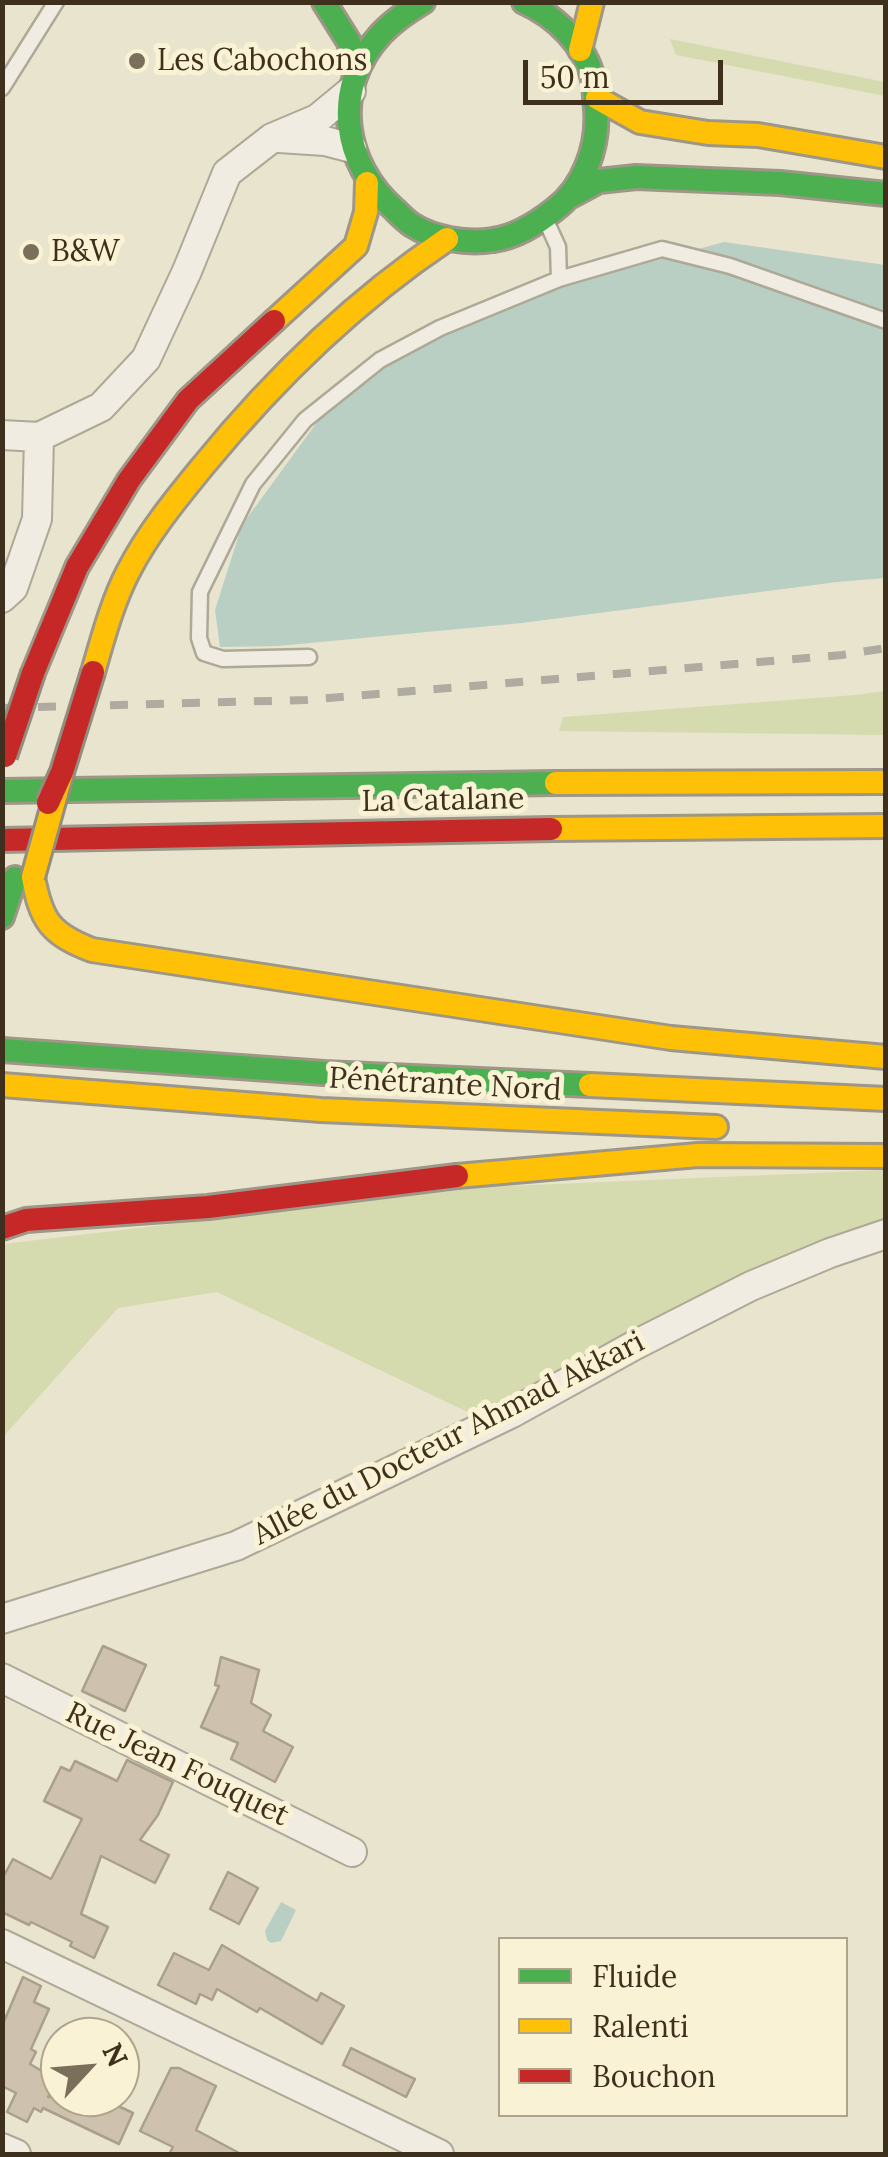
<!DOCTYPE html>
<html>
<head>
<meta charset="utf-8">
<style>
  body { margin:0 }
  #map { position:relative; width:888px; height:2157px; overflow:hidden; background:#e9e4ce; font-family:Lora,serif }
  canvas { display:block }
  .frame { position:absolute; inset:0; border:5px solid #3f301d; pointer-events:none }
  .legend { position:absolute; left:498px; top:1937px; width:350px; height:180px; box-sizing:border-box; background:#faf2d4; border:2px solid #afa48b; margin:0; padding:12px 18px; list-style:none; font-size:30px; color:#3f301d }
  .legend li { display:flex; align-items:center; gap:20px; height:50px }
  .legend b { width:50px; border:2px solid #afa48b }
  .north { position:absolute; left:40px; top:2017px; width:100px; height:100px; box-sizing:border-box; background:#faf2d4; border:2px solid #afa48b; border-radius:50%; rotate:64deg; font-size:28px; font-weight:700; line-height:40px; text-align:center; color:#3f301d }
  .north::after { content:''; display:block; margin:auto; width:35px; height:45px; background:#7a6f5b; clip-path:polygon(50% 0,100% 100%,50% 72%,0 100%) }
  .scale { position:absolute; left:523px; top:60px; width:200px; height:45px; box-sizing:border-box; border:5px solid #3f301d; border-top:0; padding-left:12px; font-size:30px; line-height:35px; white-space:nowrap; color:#3f301d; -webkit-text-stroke:8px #faf2d4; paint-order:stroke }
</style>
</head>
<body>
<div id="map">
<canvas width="888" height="2157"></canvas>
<div class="frame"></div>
<ul class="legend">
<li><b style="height:12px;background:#4caf50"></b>Fluide</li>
<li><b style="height:12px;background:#ffc107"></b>Ralenti</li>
<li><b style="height:12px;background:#c62828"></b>Bouchon</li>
</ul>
<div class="north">N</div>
<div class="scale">50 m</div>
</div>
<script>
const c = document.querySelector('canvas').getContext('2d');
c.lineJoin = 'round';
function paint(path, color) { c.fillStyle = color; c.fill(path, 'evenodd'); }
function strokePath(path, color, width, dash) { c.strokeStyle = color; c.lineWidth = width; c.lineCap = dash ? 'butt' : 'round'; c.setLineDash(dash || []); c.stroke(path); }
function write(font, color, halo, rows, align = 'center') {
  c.font = font + ' Lora,serif'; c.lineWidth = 10; c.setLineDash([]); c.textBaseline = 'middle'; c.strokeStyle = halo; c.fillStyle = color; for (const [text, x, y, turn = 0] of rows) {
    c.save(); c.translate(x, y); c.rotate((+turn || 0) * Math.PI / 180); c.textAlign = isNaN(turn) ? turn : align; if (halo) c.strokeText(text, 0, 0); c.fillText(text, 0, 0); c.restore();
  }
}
paint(new Path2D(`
  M670 39 885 82V96L676 55Z
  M885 691V735L559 731 563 717 855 695Z
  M885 1170V1223L480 1418 217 1292 118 1308 3 1437V1244L485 1187Z`), '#d6dbaf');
paint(new Path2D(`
  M724 242 885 265V578L837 582 522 623 278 646 220 647 215 610 242 525 347 381 506 301Z
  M281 1902 296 1910 281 1941 271 1943 267 1940 265 1931Z`), '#b9cfc4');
const building = new Path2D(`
  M103 1646 146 1665 125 1711 82 1691Z
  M221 1657 259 1670 251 1703 271 1715 263 1731 293 1747 275 1782 231 1759 238 1743 201 1727 219 1686 215 1685Z
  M127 1760 173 1782 158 1815 140 1840 169 1855 155 1883 101 1856 81 1914 108 1927 94 1958 70 1946 72 1942 31 1922 29 1925 2 1912V1879L13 1859 51 1879 82 1819 44 1801 61 1767 70 1771 75 1761 117 1781Z
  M228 1872 258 1888 239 1924 210 1909Z
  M222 1945 317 2001 321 1993 344 2006 322 2044 260 2008 257 2012 217 1989 212 2000 200 1994 196 2004 158 1985 174 1953 209 1970Z
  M23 1977 41 1986 34 2002 49 2009 31 2049 36 2052 30 2064 57 2080 48 2097H99L133 2113 119 2144 43 2108 41 2112 34 2108 27 2122 7 2112 16 2093 2 2086V2026Z
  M351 2048 415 2079 406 2097 343 2065Z
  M171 2068H179L216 2086 196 2130 241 2154H169L173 2147 140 2131Z`);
paint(building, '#cec2ae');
strokePath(building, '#aa9f8c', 2.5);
const lane = new Path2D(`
  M2 88 56 2
  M548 225 558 247 559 279 662 249 730 266 886 321
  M309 657 223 659 204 653 199 638 200 592 253 484 305 420 380 360 440 328 559 279`);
const street = new Path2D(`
  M279 138 325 141 352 148
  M2 435 39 437 101 407 146 359 187 271 227 173 272 138 317 119 351 91
  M2 598 13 588 37 519 39 437
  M2 1619 236 1546 512 1413 635 1345 751 1286 830 1253 886 1234
  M2 1678 352 1852
  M2 1944 439 2154
  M2 2148 16 2154`);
const fast = new Path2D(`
  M324 2 349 42 356 72
  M423 2C408 11 393 21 381 34 331 88 342 164 395 210 400 215 406 221 412 225 434 239 467 244 493 240 516 237 536 224 554 210 584 188 599 146 596 109 595 100 595 89 593 79 585 44 555 16 524 2
  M571 196 599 181 636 177 780 183 886 194
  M2 791 556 783
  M2 917 15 878
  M2 1050 324 1073 590 1085`);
const slow = new Path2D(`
  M580 50 592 2
  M597 98 640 122 708 133 758 135 886 157
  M274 321 356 246 366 212 367 183
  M93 672C103 638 112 603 128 572 148 533 176 499 203 466 274 379 353 302 447 239
  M556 783 886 782
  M551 829 886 826
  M33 877C41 920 50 934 92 950L671 1038 886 1057
  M2 1085 321 1110 716 1127
  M590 1085 886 1099
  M457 1176 698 1155 886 1156`);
const jam = new Path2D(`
  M33 673 77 567 129 480 188 400 274 321
  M2 840 551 829
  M2 1228 26 1220 208 1207 457 1176`);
strokePath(lane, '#aea897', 19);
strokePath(street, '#aea897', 32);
strokePath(fast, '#9e9787', 28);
strokePath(slow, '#9e9787', 28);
strokePath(jam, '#9e9787', 28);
strokePath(lane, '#f0ece1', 14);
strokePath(street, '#f0ece1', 28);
strokePath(fast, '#4caf50', 22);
strokePath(slow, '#ffc107', 22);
strokePath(jam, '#c62828', 22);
strokePath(new Path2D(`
  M2 708 306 700 842 655 886 648`), '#afaba1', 8, [18, 18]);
const slowBridge = new Path2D(`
  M33 877 62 772`);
const jamBridge = new Path2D(`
  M5 756 33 673
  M48 803 62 772 93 672`);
strokePath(slowBridge, '#938d7e', 28, []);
strokePath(jamBridge, '#938d7e', 28, []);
strokePath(slowBridge, '#ffc107', 22);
strokePath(jamBridge, '#c62828', 22);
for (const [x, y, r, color] of [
  [137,61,10,"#7a6f5b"],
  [31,252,10,"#7a6f5b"]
]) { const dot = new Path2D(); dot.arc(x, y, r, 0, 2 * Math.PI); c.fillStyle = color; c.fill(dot); strokePath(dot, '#faf2d4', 4); }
write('30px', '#3f301d', '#faf2d4', [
  ["Les Cabochons",157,61],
  ["B&W",51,252]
], 'left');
write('30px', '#3f301d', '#faf2d4', [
  ["La Catalane",443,801,-1],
  ["Pénétrante Nord",445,1085,3],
  ["Allée du Docteur Ahmad Akkari",449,1439,-27],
  ["Rue Jean Fouquet",177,1765,26]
]);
</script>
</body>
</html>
